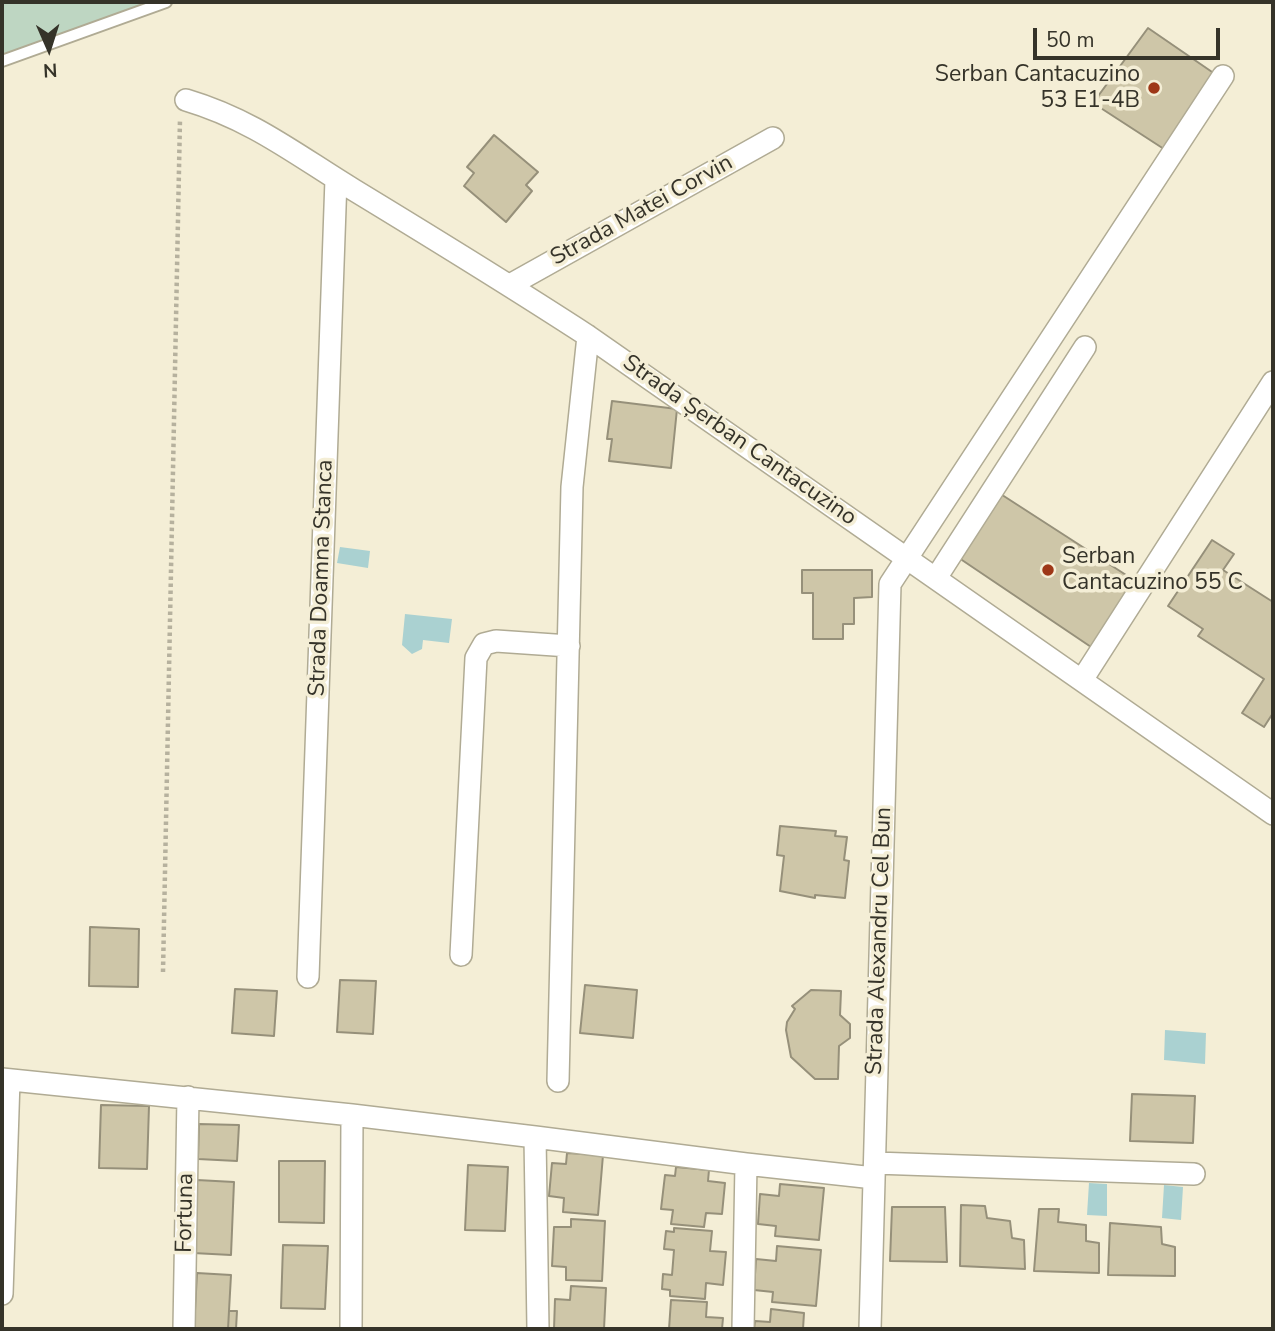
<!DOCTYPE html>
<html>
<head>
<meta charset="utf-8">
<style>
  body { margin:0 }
  #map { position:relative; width:1275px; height:1331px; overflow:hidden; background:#f4eed6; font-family:"Nunito Sans",sans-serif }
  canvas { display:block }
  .frame { position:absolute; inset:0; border:4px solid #353329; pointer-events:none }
  .north { position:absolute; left:14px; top:14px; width:70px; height:70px; -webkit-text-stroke:5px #f4eed6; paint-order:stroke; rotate:177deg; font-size:19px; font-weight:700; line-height:28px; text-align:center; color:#353329 }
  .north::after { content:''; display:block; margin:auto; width:24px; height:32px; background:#353329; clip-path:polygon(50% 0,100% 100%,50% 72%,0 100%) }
  .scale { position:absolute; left:1033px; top:28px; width:187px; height:32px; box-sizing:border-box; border:4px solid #353329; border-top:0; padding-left:9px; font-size:21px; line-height:24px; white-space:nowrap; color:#353329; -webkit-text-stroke:5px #f4eed6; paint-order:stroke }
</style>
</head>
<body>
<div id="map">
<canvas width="1275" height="1331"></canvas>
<div class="frame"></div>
<div class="north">N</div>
<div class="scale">50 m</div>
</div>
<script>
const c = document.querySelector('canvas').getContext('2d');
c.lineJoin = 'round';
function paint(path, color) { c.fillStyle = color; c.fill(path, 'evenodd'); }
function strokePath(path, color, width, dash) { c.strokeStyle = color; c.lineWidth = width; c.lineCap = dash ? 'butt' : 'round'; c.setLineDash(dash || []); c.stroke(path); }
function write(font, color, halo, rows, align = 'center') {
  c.font = font + ' "Nunito Sans",sans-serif'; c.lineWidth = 7; c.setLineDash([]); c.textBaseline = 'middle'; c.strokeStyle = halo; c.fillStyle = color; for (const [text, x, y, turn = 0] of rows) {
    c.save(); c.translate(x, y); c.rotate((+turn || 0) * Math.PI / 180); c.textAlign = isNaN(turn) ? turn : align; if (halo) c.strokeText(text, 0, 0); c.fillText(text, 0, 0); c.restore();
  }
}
paint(new Path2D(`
  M2 2H152L2 54Z`), '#bed6c2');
paint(new Path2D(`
  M340 547 370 551 368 568 337 563Z
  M405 614 452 619 449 643 423 640 422 649 412 654 402 645Z
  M1165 1030 1206 1033 1205 1064 1164 1060Z
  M1089 1183 1107 1184V1216L1087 1215Z
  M1164 1185 1183 1187 1181 1220 1162 1218Z`), '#aad1d1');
const building = new Path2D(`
  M1148 28 1215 74 1167 151 1093 103Z
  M494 135 538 172 526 185 532 191 506 222 464 186 474 173 467 167Z
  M612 401 677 409 671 468 609 461 612 439H607Z
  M996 491 1140 584 1097 651 956 556Z
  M1212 540 1234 554 1223 570 1273 602V713L1264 727 1242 713 1264 679 1198 636 1203 629 1168 606Z
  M802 570H872V597L854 598V624H843V639H813V593H802Z
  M780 826 836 831 835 836 847 837 844 860 849 861 845 898 815 895V898L780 891 784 856 777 855Z
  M90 927 139 929 138 987 89 986Z
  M340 980 376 981 373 1034 337 1032Z
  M585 985 637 990 633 1038 580 1033Z
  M235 989 277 991 274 1036 232 1033Z
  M811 990 841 991 840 1015 850 1024V1038L839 1046 838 1079H815L791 1057 786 1030 787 1022 795 1009 792 1006Z
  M1132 1094 1195 1096 1193 1143 1130 1141Z
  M101 1105 149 1106 147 1169 99 1168Z
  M199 1124 239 1125 237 1161 198 1159Z
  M567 1153 603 1155 598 1215 563 1212 564 1198 549 1196 552 1163 566 1164Z
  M279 1161H325L324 1223 279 1222Z
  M468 1165 508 1167 505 1231 465 1230Z
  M676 1167 709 1170 708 1181 725 1183 722 1214 706 1213 704 1227 671 1224 673 1210 661 1209 665 1175 675 1176Z
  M197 1180 234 1182 231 1255 193 1253Z
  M780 1184 824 1188 819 1240 775 1236 776 1226 758 1224 760 1194 779 1196Z
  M961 1205 985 1206 987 1218 1010 1221 1012 1238 1024 1240 1025 1269 960 1266Z
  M892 1207H945L947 1262 890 1261Z
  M1039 1209H1059L1058 1222 1086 1225V1241L1099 1243V1273L1034 1271Z
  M571 1219 605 1221 602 1281 566 1280V1267L552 1266 554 1227H571Z
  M1110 1223 1161 1227 1162 1244 1175 1247V1276L1108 1275Z
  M674 1228 712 1231 710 1251 726 1252 723 1285 706 1283 705 1299 670 1296V1290L662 1289 663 1274 672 1275 674 1250 664 1249 666 1231 674 1232Z
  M283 1245 328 1246 325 1309 281 1308Z
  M777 1246 821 1250 816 1306 772 1302 773 1292 754 1290 756 1259 776 1261Z
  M197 1273 231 1275 228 1329H194Z
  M571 1286 606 1288 604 1329H554L555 1299 570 1300Z
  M671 1300 707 1302 706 1317 723 1318 722 1329H669Z
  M771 1309 804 1313 803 1329H754L755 1321 770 1322Z
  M229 1311H237L236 1329H228Z`);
paint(building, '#cec6a8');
strokePath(building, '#96907a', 2);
const service = new Path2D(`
  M2 61 166 2`);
const minor = new Path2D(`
  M186 100C253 120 295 154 354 190 433 238 511 286 588 336L1273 814
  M510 285 773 138
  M936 578 1085 347
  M1082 680 1273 382
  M461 955 476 658 484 644 496 641 569 646
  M308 977 336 179
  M2 1079 352 1115 535 1137 538 1329
  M558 1081 572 487 588 336
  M535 1137 746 1164 874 1178
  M875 1163 1194 1174
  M2 1294 9 1080
  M184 1329 188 1097
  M351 1329 352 1115
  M743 1329 746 1164
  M870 1329 890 584 1223 76`);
strokePath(service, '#b0ab94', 14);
strokePath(minor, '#b0ab94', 24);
strokePath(new Path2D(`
  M163 972 180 119`), '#b6b19e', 4.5, [3.5, 3.5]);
strokePath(service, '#fff', 10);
strokePath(minor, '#fff', 21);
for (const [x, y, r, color] of [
  [1154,88,7,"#9e3717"],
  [1048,570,7,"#9e3717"]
]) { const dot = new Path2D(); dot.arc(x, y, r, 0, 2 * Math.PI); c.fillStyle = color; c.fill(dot); strokePath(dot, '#f4eed6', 2.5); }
write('23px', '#353329', '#f4eed6', [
  ["Serban Cantacuzino",1140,75],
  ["53 E1-4B",1140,101],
  ["Serban",1062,557,"left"],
  ["Cantacuzino 55 C",1062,583,"left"]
], 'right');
write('23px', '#353329', '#f4eed6', [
  ["Strada Matei Corvin",642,211,-29],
  ["Strada Șerban Cantacuzino",739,441,35],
  ["Strada Doamna Stanca",322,578,-88],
  ["Strada Alexandru Cel Bun",880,941,-88],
  ["Fortuna",186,1213,-89]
]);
</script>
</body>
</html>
